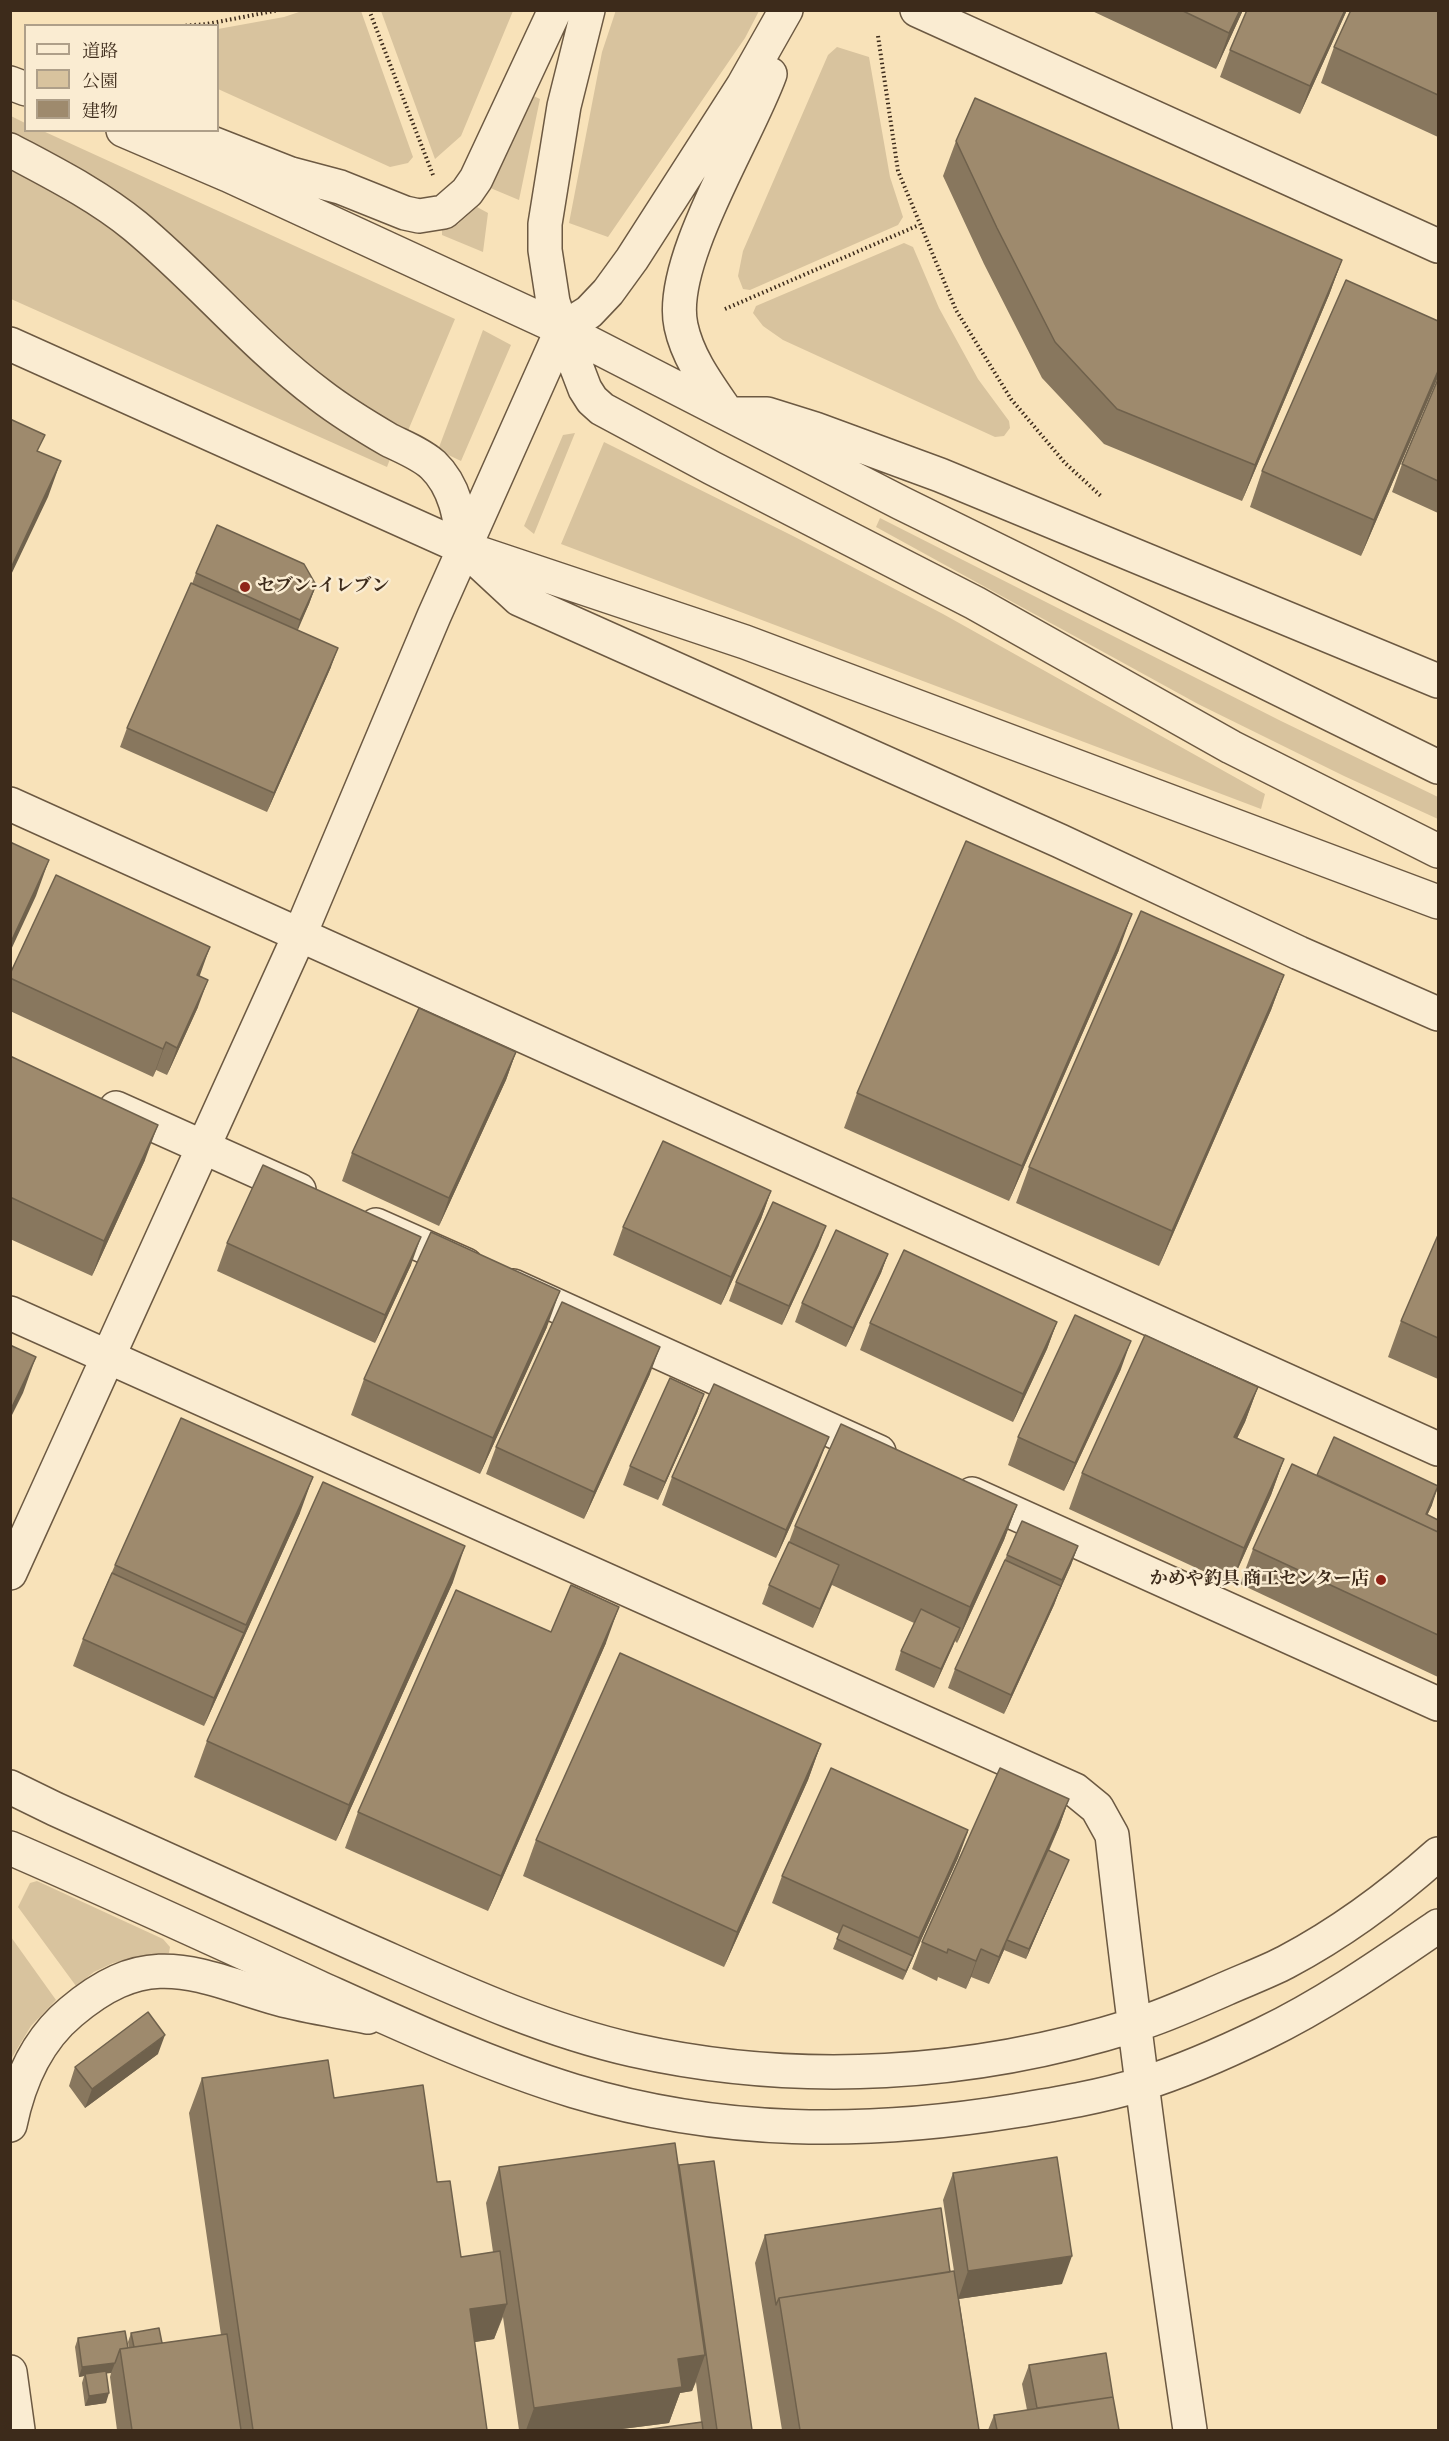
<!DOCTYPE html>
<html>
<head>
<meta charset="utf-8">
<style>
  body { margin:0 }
  #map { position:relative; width:1449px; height:2441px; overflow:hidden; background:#f8e2b9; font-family:Alegreya,"Noto Serif JP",serif }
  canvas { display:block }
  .frame { position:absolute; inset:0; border:12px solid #3d2b1b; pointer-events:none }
  .legend { position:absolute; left:24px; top:24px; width:195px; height:108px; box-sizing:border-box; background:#faecd2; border:2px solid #ae9f89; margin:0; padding:8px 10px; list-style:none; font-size:18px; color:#3d2b1b }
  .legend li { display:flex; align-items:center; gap:12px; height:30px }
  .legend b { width:30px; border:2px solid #ae9f89 }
</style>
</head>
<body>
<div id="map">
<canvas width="1449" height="2441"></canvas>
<div class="frame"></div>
<ul class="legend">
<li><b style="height:8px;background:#faecd2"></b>道路</li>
<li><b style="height:16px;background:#d8c39e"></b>公園</li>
<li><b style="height:16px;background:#9e8a6d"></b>建物</li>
</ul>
</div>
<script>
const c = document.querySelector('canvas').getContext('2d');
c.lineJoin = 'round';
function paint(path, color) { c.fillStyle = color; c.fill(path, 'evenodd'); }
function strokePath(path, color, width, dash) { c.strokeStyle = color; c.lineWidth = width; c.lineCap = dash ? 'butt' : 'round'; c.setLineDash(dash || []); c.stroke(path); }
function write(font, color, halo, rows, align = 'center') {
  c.font = font + ' Alegreya,"Noto Serif JP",serif'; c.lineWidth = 5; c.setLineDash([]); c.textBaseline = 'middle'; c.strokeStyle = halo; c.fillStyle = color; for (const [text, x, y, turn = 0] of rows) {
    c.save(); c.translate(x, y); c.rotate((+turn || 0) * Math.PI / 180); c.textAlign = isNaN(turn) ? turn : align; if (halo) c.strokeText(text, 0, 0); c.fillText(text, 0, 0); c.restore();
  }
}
paint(new Path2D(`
  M305 10 361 11 413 157 408 163 390 167 218 89V29L284 17Z
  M616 10 759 11 745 38 608 237 569 223 602 52Z
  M381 11H513L461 136 435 159Z
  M837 47 869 57 890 177 903 217 898 225 750 290 743 289 738 276 743 251 828 55Z
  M529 94 540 99 519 200 488 187Z
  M11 116 25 123 26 130 43 131 455 319 407 433 350 398 281 347 113 192 70 162 11 134Z
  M10 170C64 196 116 227 159 267 209 312 252 364 305 405 331 426 361 442 390 459L387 467 11 299Z
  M477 207 488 213 483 252 442 235V230L458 224Z
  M904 243 913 247 939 308 978 379 1009 421 1010 428 1004 436 995 437 783 340 763 326 753 313 756 306Z
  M483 330 511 345 461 461 438 450Z
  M575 433 534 534 524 526 563 435Z
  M604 442 791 535 943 614 1265 794 1261 809 561 544Z
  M880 518 1281 721 1438 797V819L1344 776 1198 704 876 527Z
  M37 1881 163 1939 170 1947 169 1953 113 1963 94 1972 76 1986 18 1907 30 1883Z
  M11 1937 56 2000 31 2026 11 2059Z`), '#d8c39e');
const minor = new Path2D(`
  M116 1108 299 1190
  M376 1225 466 1265
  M513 1286 879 1452
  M972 1494 1438 1704
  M10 2125C19 2081 36 2041 71 2012 149 1946 193 1974 279 1999 308 2007 339 2011 368 2017`);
const tertiary = new Path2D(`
  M588 10 564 106 545 224V250L553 302 562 329 585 389 592 400 602 409 712 468 975 603 1231 747 1438 851
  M917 10 1438 246
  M770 74C747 138 667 263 681 326 688 359 709 386 728 414H767L815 429 940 475 1438 681
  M10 83 26 89
  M123 130 228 175 562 329 901 503 1438 767
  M184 132 291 174 340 187 405 213 419 216 444 212 467 192 476 179 555 10
  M10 150C53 173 97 195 135 226 200 280 253 345 320 395 342 412 365 426 389 440 403 447 421 454 433 465 456 487 460 518 464 548L519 599 1060 841 1299 953 1438 1014
  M10 344 464 548 745 642 1438 902
  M10 804 1438 1449
  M10 1313 1075 1790 1097 1808 1112 1835C1134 2034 1161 2232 1190 2430
  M10 1573 300 934 434 616 562 329 589 312 608 292 632 259 743 86 786 10
  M10 1787 55 1809C154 1854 254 1899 354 1944 445 1984 536 2028 633 2050 799 2087 973 2076 1135 2025 1165 2016 1195 2002 1225 1989 1245 1980 1267 1972 1286 1962 1341 1933 1392 1895 1438 1854
  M10 1848C114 1893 216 1940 318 1987 402 2025 486 2064 574 2091 720 2135 865 2135 1014 2111 1057 2104 1100 2097 1142 2084 1183 2071 1224 2053 1263 2034 1325 2004 1381 1965 1438 1926
  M10 2372 18 2430`);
strokePath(minor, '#6c5942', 36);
strokePath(tertiary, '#6c5942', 36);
strokePath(new Path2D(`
  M369 10 433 175
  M181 26 207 24 279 10
  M878 36 898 171 956 310 1011 399 1065 463 1102 497
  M725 309 919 225`), '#3d2b1b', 4, [1.5, 3]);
strokePath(minor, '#faecd2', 33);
strokePath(tertiary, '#faecd2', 33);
paint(new Path2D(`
  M1090 10H1243L1216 69Z
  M1347 10 1300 114 1220 77 1230 50Z
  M1438 10V137L1321 83 1334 47Z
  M956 141 1342 260 1329 295 1242 501 1104 444 1042 378 984 264 943 176Z
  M1438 321V377L1361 556 1250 507 1262 471Z
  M1438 379V513L1392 492 1402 464Z
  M196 573 316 585 309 604 297 630 331 667 267 812 120 747 127 728 192 584Z
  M1119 950 1009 1201 844 1128 857 1093Z
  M10 974 199 976 198 1007 167 1075 156 1070 153 1077 10 1011Z
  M1284 975 1271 1010 1159 1266 1016 1203 1029 1167Z
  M516 1052 506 1080 439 1226 342 1181 352 1153Z
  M10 1056 145 1160 92 1276 10 1239Z
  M771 1191 761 1219 721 1305 613 1255 623 1227Z
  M1438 1235V1379L1388 1357 1401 1321Z
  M227 1243 411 1265 375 1343 217 1271Z
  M819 1245 782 1325 729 1301 736 1282Z
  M888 1254 881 1273 846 1347 795 1322 802 1303Z
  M1057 1322 1047 1349 1013 1422 860 1350 870 1323Z
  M547 1327 480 1474 351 1415 364 1379Z
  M1121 1369 1064 1491 1008 1465 1018 1437Z
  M650 1374 584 1519 486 1474 496 1447Z
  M1258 1387 1245 1422 1237 1438 1284 1459 1271 1495 1231 1584 1069 1509 1082 1473Z
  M704 1394 697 1413 658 1500 623 1485 630 1466Z
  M818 1465 776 1558 662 1505 672 1477Z
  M1317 1475 1432 1505 1427 1515 1438 1520V1677L1240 1584 1253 1549Z
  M1017 1505 1004 1540 957 1643 955 1641 934 1688 895 1670 901 1651 914 1623 832 1585 813 1628 762 1604 769 1585 789 1542 795 1526Z
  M300 1513 204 1726 73 1666 83 1639 115 1565Z
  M1078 1546 1071 1565 1059 1592 1054 1605 1004 1714 948 1688 955 1669 1007 1555Z
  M453 1582 336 1841 194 1777 207 1741Z
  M551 1632 606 1643 488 1911 345 1848 358 1812Z
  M821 1744 808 1780 724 1967 523 1876 536 1840Z
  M1069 1799 1059 1827 1049 1851 1065 1869 1026 1959 1004 1950 989 1984 971 1977 966 1989 938 1977 937 1981 912 1969 922 1942Z
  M967 1832H968L958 1858 903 1980 833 1949 839 1934 772 1903 782 1876Z
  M158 2054 85 2108 69 2086 75 2067Z
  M202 2078 334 2098 437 2182 461 2257 493 2252 486 2203 499 2167H678L752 2430H644L701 2422 696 2382 692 2391 680 2393 669 2423 614 2430H519L503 2317 494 2339 474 2342 487 2430H117L110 2377 111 2373H106V2403L85 2406 82 2383 84 2376 79 2377 75 2347 78 2338 128 2348H129L128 2342 131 2333 162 2343 221 2335 189 2113Z
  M953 2173 1062 2284 959 2299 979 2430H782L755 2263 765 2235 950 2272 954 2271 943 2200Z
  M1029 2365 1119 2430H988L994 2415 1027 2410 1022 2384Z`), '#88775e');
paint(new Path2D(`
  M1240 10H1243L1216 69 1229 33Z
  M1345 10H1347L1300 114 1310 86Z
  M1342 260 1329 295 1242 501 1255 465Z
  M1438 371V377L1361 556 1374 520Z
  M61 461 48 497 10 577V570Z
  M316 585 309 604 294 639 300 620Z
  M338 648 331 667 267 812 274 793Z
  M49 860 36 896 10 952V944Z
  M1132 914 1119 950 1009 1201 1022 1166Z
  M210 947 200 975 187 1003 197 975Z
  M1284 975 1271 1010 1159 1266 1172 1231Z
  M208 980 198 1007 167 1075 177 1048Z
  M166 1042 156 1070 153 1077 163 1049Z
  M516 1052 506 1080 439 1226 449 1198Z
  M158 1125 145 1160 92 1276 104 1241Z
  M771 1191 761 1219 721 1305 731 1277Z
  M826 1226 819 1245 782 1325 789 1306Z
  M421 1237 411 1265 375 1343 385 1315Z
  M888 1254 881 1273 846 1347 853 1328Z
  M560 1291 547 1327 480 1474 493 1438Z
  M1057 1322 1047 1349 1013 1422 1023 1394Z
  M1131 1341 1121 1369 1064 1491 1075 1463Z
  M660 1347 650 1374 584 1519 594 1492Z
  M36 1357 23 1393 10 1419V1411Z
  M1258 1387 1245 1422 1221 1472 1234 1437Z
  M704 1394 697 1413 658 1500 665 1482Z
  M829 1437 818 1465 776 1558 786 1530Z
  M1284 1459 1271 1495 1231 1584 1244 1548Z
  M313 1477 300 1513 204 1726 214 1698Z
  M1438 1487 1432 1505 1419 1533 1426 1514Z
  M1017 1505 1004 1540 957 1643 970 1607Z
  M465 1546 453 1582 336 1841 349 1805Z
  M1078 1546 1071 1565 1059 1592 1054 1605 1004 1714 1011 1695Z
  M839 1565 832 1584 813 1628 820 1609Z
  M619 1607 606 1643 488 1911 501 1876Z
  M960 1628 953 1646 934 1688 941 1669Z
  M821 1744 808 1780 724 1967 737 1932Z
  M1069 1799 1059 1827 1008 1940H1007L1004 1950 989 1984 999 1957Z
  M968 1830 958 1858 903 1980 919 1938Z
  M1069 1860 1065 1869 1026 1959 1029 1949Z
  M981 1949 971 1977 966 1989 976 1961Z
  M165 2035 158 2054 85 2108 92 2089Z
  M1072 2256 1062 2284 958 2299 968 2271Z
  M507 2304 494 2339 457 2345 470 2309Z
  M705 2355 692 2391 680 2393 669 2423 614 2430H526L534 2408 678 2359Z
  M115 2363 111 2373 86 2376 85 2374 84 2376 79 2377 82 2367Z
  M109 2393 106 2403 85 2406 89 2396Z`), '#6f614c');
const building = new Path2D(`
  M1181 10H1240L1229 33Z
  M1247 10H1345L1310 86 1230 50Z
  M1351 10H1438V95L1334 47Z
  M975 98 1342 260 1255 465 1117 409 1055 342 997 228 956 141Z
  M1346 280 1438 321V371L1374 520 1262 471Z
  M1438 379V481L1402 464Z
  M10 419 45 435 37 451 61 461 10 570Z
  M217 525 304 564 316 585 300 620 196 573Z
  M191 583 338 648 274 793 127 728Z
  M966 841 1132 914 1022 1166 857 1093Z
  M10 842 49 860 10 944Z
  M56 875 210 947 197 975 208 980 177 1048 166 1042 163 1049 10 978V974Z
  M1141 911 1284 975 1172 1231 1029 1167Z
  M419 1008 516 1052 449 1198 352 1153Z
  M10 1056 158 1125 104 1241 10 1197Z
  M663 1141 771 1191 731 1277 623 1227Z
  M263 1165 421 1237 385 1315 227 1243Z
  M773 1202 826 1226 789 1306 736 1282Z
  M836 1230 888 1254 853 1328 802 1303Z
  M431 1232 560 1291 493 1438 364 1379Z
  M1438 1235V1338L1401 1321Z
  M904 1250 1057 1322 1023 1394 870 1323Z
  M562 1302 660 1347 594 1492 496 1447Z
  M1075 1315 1131 1341 1075 1463 1018 1437Z
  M1145 1335 1258 1387 1234 1437 1284 1459 1244 1548 1082 1473Z
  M10 1345 36 1357 10 1411Z
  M670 1378 704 1394 665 1482 630 1466Z
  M714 1384 829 1437 786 1530 672 1477Z
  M181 1418 313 1477 246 1625 115 1565Z
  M841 1424 1017 1505 970 1607 795 1526Z
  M1334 1437 1438 1486 1426 1514 1438 1520V1532L1317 1475Z
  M1292 1464 1438 1532V1635L1253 1549Z
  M323 1482 465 1546 349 1805 207 1741Z
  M1022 1521 1078 1546 1062 1580 1007 1555Z
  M789 1542 839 1565 820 1609 769 1585Z
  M1005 1560 1061 1586 1011 1695 955 1669Z
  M112 1573 244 1633 214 1698 83 1639Z
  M571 1585 619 1607 501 1876 358 1812 456 1590 551 1632Z
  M921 1609 960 1628 941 1669 901 1651Z
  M620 1653 821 1744 737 1932 536 1840Z
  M831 1768 968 1830 919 1938 782 1876Z
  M1000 1768 1069 1799 999 1957 981 1949 976 1961 948 1949 947 1953 922 1942Z
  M1048 1850 1069 1860 1029 1949 1007 1940Z
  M843 1925 913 1956 906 1971 837 1939Z
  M148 2012 165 2035 92 2089 75 2067Z
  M328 2060 334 2098 423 2085 437 2182 450 2181 461 2257 500 2251 507 2304 470 2309 487 2430H253L202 2078Z
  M675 2143 705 2355 678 2359 682 2387 534 2408 499 2167Z
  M1057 2157 1072 2256 968 2271 953 2173Z
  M714 2161 752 2430H717L679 2165Z
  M941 2208 950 2272 779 2298 776 2305 765 2235Z
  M954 2271 979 2430H800L779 2298Z
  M159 2328 162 2343 134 2347 131 2333Z
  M125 2331 128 2348 120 2349 115 2363 82 2367 78 2338Z
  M227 2334 241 2430H132L120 2349Z
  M1106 2353 1113 2397 1037 2408 1029 2365Z
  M106 2371 109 2393 89 2396 85 2374Z
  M1113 2397 1119 2430H997L994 2415Z
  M702 2422 703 2430H644Z`);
paint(building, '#9e8a6d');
strokePath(building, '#6f614c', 1.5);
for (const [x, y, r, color] of [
  [245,587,6,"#8f2418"],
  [1381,1580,6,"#8f2418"]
]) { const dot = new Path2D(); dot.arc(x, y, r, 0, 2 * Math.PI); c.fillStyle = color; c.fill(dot); strokePath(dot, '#faecd2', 2); }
write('bold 18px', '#3d2b1b', '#faecd2', [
  ["セブン-イレブン",257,587],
  ["かめや釣具 商工センター店",1369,1580,"right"]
], 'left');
</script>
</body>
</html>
